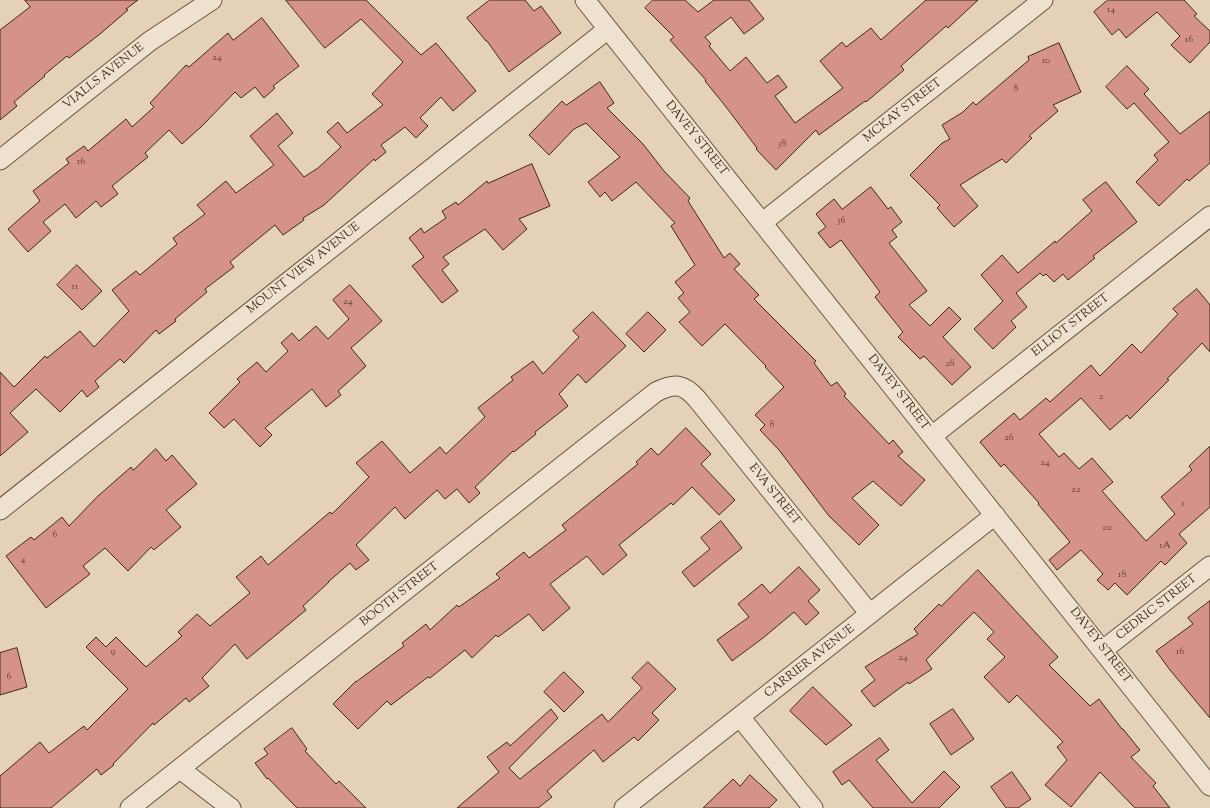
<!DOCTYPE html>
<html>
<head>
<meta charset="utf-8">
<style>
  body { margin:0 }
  canvas { display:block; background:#e5d1b7 }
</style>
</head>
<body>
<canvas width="1210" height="808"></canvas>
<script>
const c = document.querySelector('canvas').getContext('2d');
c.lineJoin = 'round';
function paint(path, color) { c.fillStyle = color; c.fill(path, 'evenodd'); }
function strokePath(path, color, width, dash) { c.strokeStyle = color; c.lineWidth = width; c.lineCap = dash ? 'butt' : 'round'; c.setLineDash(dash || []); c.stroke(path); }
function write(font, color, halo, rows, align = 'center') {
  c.font = font + ' "Sorts Mill Goudy",serif'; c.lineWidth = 3; c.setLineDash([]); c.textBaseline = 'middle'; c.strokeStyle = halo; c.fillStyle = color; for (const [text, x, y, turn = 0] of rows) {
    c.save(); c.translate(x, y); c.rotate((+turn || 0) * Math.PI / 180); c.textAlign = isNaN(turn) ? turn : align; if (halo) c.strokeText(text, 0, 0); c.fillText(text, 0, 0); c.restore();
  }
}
const building = new Path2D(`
  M25 0H138L126 9 128 10 100 34 69 58 67 56 44 75 45 76 14 102 17 106 0 120V30L30 7Z
  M286 0H366L421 55 436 43 476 91 453 111 441 97 420 118 428 126 416 138 405 127 381 145 386 152 375 161 374 159 324 205 303 218 304 220 283 235 275 225 230 262 234 267 205 289 207 292 175 319 176 321 159 334 156 330 124 363 120 359 95 381 99 387 87 397 82 390 60 412 36 389 10 413 28 432 0 456V372L14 387 45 356 47 358 80 331 94 347 129 311 112 290 136 271 140 275 177 244 173 238 205 214 197 205 226 181 236 193 274 165 250 136 277 113 293 133 278 146 304 177 318 168 341 147 327 132 338 122 347 133 383 105 372 94 403 62 361 19 325 48Z
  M490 0H525L534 11 541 6 561 33 509 72 487 41H486L467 18Z
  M653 0H685L698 12 714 0H749L764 19 744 34 731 17 705 37 711 44 709 46 730 71 746 57 767 83 778 75 787 87 775 96 795 123 843 88 820 61 842 42 846 47 871 28 881 40 926 0H978L948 28 946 26 901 66 904 70 866 102 865 101 819 135 816 130 776 170 756 149 757 148 723 103 705 81 706 80 670 40 674 37 645 8Z
  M1108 0H1184L1197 14 1194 16 1210 31V42L1190 63 1171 45 1180 36 1157 12 1126 38 1119 29 1112 35 1094 12Z
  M262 18 299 66 273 86 275 88 264 98 255 87 241 98 235 92 202 126 182 144 169 130 145 153 148 157 112 186 118 194 101 207 96 201 76 218 65 204 43 222 51 231 28 252 8 229 40 201 33 191 69 163 66 159 84 146 88 151 126 119 132 127 154 107 150 103 186 65 189 67 228 33 233 40Z
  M1059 43 1081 92 1053 105 1058 111 1029 136 1032 138 1006 163 1002 159 960 185 978 206 954 227 937 208 940 205 910 175 942 143 950 139 942 125 963 112 973 102 976 105 1029 60 1028 57Z
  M1127 66 1149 89 1144 94 1180 134 1210 111V163L1189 181 1187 179 1159 206 1136 182 1158 160 1154 155 1169 142 1134 103 1127 109 1106 87Z
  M600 82 614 103 607 108 643 144 664 171 690 198 688 201 724 258 730 253 740 264 734 269 759 295 754 299 816 361 814 363 831 386 837 382 846 394 844 396 889 444 893 440 903 452 898 456 925 480 901 506 873 481 852 498 879 525 859 545 829 516 779 450 760 430 765 425 755 415 784 387 765 367 766 366 725 324 702 346 679 322 690 312 678 298 684 293 675 282 695 265 671 226 675 223 636 182 612 201 605 192 600 197 588 182 620 157 586 123 574 129 549 155 529 135 562 101 566 105Z
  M532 164 550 206 519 219 527 229 503 250 485 229 443 257 449 264 442 270 458 291 442 303 412 266 424 257 409 238 421 228 424 233 446 218 442 211 456 202 458 205 487 181 488 183Z
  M1106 182 1137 222 1093 256 1095 258 1068 280 1063 274 1054 282 1046 274 1043 276 1040 273 1016 293 1027 307 1011 321 1016 327 993 349 974 329 1003 301 981 275 1002 255 1018 273 1055 241 1056 243 1092 211 1083 200Z
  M871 187 888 209 891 207 902 222 892 230 897 237 889 243 927 291 909 305 930 326 949 307 961 319 943 337 971 367 952 385 924 356 920 359 898 337 903 332 875 297 880 292 841 240 830 248 818 233 826 227 816 214 834 199 842 209Z
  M77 265 102 291 82 310 57 285Z
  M350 285 382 321 351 348 366 366 338 391 341 395 326 407 312 389 265 428 272 435 260 447 234 419 224 428 209 413 240 382 237 379 257 362 266 372 288 351 281 343 292 333 299 341 316 326 328 339 349 319 333 300Z
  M1197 289 1210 305V352L1202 343 1167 379 1169 380 1130 419 1127 415 1110 430 1081 398 1039 434 1059 457 1064 453 1079 469 1092 458 1113 482 1102 491 1146 541 1175 514 1161 497 1192 470 1189 466 1210 446V507L1179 534 1187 543 1165 565 1161 561 1127 595 1115 583 1108 590 1097 580 1103 574 1081 550 1057 570 1049 560 1070 542 1038 504 1039 503 1004 464 1001 467 980 442 1014 413 1020 420 1046 398 1050 402 1091 365 1100 376 1132 344 1141 353 1178 314 1173 309Z
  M593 312 626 346 586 383 578 374 559 394 568 406 535 432 536 434 514 452 513 451 475 487 480 493 469 503 457 489 445 499 437 490 405 519 395 507 356 545 369 560 356 570 350 563 328 582H329L303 606 306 610 247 659 235 644 202 678 209 686 189 702 186 698 154 725 153 723 113 764 114 765 101 775 97 769 51 808H0V776L40 742 49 753 84 726 87 730 128 689 86 647 96 637 106 647 116 637 146 667 182 636 178 632 197 614 210 626 250 593 236 577 261 556 268 565 330 512 332 514 369 477 356 463 382 441 410 473 440 447 446 454 485 417 478 408 513 380 511 377 533 361 543 374 579 337 573 331Z
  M648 312 666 330 644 352 626 334Z
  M686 428 711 454 701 464 735 500 719 515 692 487 673 505 671 503 619 545 627 555 603 575 587 556 550 584 570 608 543 631 529 614 498 637 496 635 472 658 465 650 430 678 428 677 391 705 387 701 358 729 333 704 356 681V682L404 646 402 643 426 624 430 630 457 605 459 607 500 578 496 574 524 552 529 558 566 530 562 525 638 464 636 462 651 448 658 455Z
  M156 449 166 461 172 455 197 484 166 510 181 527 154 550 151 547 128 571 105 548 83 566 90 574 46 608 6 556 31 537 34 540 62 517 69 526 98 496 131 467 133 470Z
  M721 521 742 548 694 587 682 572 710 549 701 538Z
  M799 567 820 590 808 601 819 613 806 625 794 612 763 638 732 661 717 640 749 617 738 604 762 584 770 593Z
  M978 570 1058 657 1049 665 1090 706 1099 699 1122 729H1123L1140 750 1131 757 1156 783 1153 786 1170 808H1135L1100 772 1071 807 1045 785 1067 760 1057 747 1063 742 1017 695 1009 703 984 677 1005 657 987 639 994 632 974 612 926 660 932 669 909 684 908 682 874 707 861 691 875 680 865 667 918 634 914 629 939 604 941 606Z
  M1210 601V718L1170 670 1156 651 1193 624 1188 618Z
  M17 648 27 687 0 695V653Z
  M648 662 676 689 652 713 659 720 638 741 634 737 603 762 594 750 547 791 552 797 538 808H457L499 772 487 757 507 742 510 746 551 709 558 718 509 768 520 779 602 714 608 722 642 688 632 678Z
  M564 672 584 692 564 712 544 692Z
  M813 687 852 725 826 745 790 711Z
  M953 709 974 739 951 755 930 724Z
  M292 728 307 749 305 751 336 784 339 781 366 808H297L268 778 267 779 255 763 268 754 264 749Z
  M880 738 889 750 876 760 912 803 944 771 960 787 939 808H873L849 780 842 785 833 772Z
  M1012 772 1031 799 1018 808H1006L991 787Z
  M750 775 777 800 769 808H703L733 779 740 786Z`);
paint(building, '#d49288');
strokePath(building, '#402b12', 1);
const street = new Path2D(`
  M585 0 1210 786
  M0 160 150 41 212 0
  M763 222 1043 0
  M932 436 1210 216
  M0 510 608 29
  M1103 650 1210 566
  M740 717 813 808
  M180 769 231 808
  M130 808 656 392C674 383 683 383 697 399L870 614
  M624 808 995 515`);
strokePath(street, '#69543b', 21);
strokePath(street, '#eee1d0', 19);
write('10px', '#654530', null, [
  ["14",1111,10],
  ["16",1189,40],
  ["24",217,58],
  ["10",1046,61],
  ["8",1016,89],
  ["38",782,144],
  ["16",81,162],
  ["36",841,221],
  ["11",75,287],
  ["24",348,302],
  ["28",950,364],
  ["2",1101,397],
  ["8",772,425],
  ["26",1009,438],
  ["24",1045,463],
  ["22",1076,490],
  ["1",1183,504],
  ["20",1107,528],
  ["6",55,535],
  ["1A",1165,546],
  ["4",23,560],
  ["18",1122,575],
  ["9",113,652],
  ["16",1180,652],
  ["24",903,658],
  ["6",9,677]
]);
write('12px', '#402b12', '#eee1d0', [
  ["VIALLS AVENUE",104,77,-38],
  ["MCKAY STREET",903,111,-38],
  ["DAVEY STREET",696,139,51],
  ["MOUNT VIEW AVENUE",304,269,-38],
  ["ELLIOT STREET",1071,326,-38],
  ["DAVEY STREET",898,393,52],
  ["EVA STREET",774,495,51],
  ["BOOTH STREET",400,595,-38],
  ["CEDRIC STREET",1157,608,-38],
  ["DAVEY STREET",1100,646,52],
  ["CARRIER AVENUE",810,662,-38]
]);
</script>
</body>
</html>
